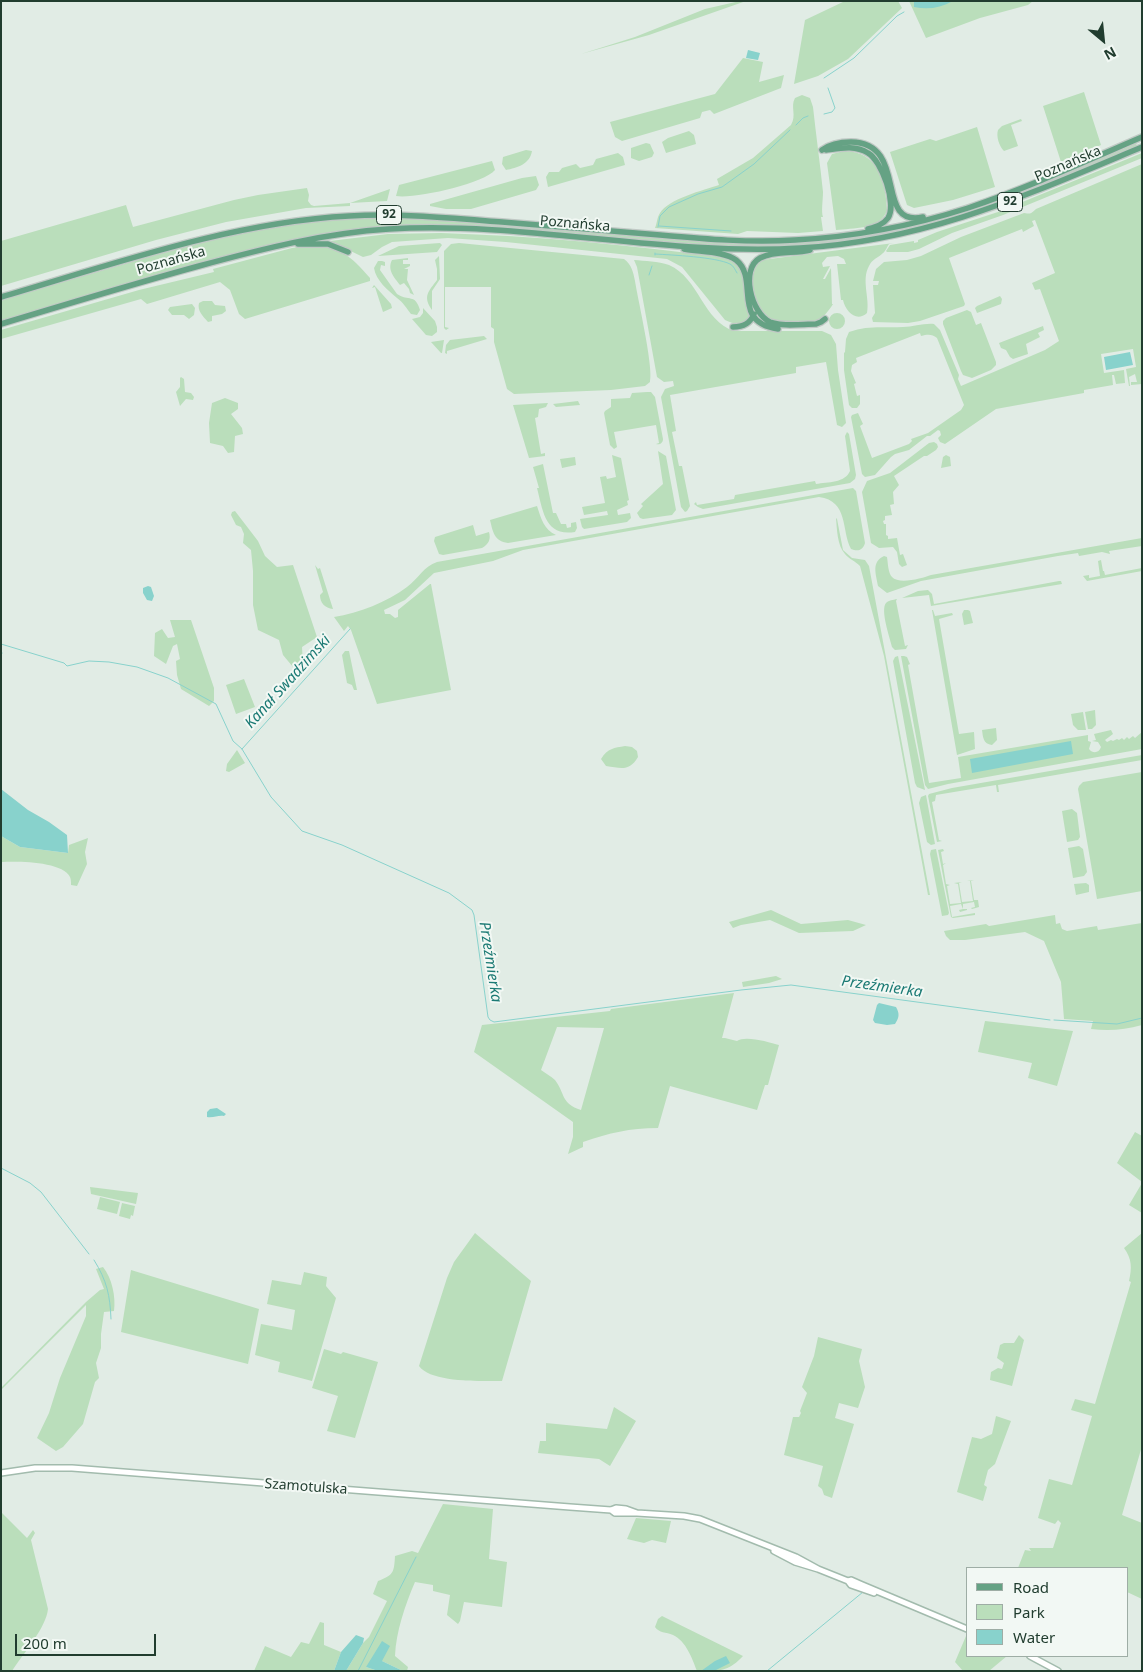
<!DOCTYPE html>
<html>
<head>
<meta charset="utf-8">
<style>
  body { margin:0 }
  #map { position:relative; width:1143px; height:1672px; overflow:hidden; background:#e1ece5; font-family:"Noto Sans",sans-serif }
  canvas { display:block }
  .frame { position:absolute; inset:0; border:2px solid #213d2f; pointer-events:none }
  .legend { position:absolute; left:966px; top:1567px; width:162px; height:90px; box-sizing:border-box; background:#f2f8f4; border:1px solid #9eada5; margin:0; padding:6px 9px; list-style:none; font-size:15px; color:#213d2f }
  .legend li { display:flex; align-items:center; gap:10px; height:25px }
  .legend b { width:25px; border:1px solid #9eada5 }
  .north { position:absolute; left:1078px; top:15px; width:50px; height:50px; -webkit-text-stroke:4px #f2f8f4; paint-order:stroke; rotate:152deg; font-size:14px; font-weight:700; line-height:20px; text-align:center; color:#213d2f }
  .north::after { content:''; display:block; margin:auto; width:18px; height:22px; background:#213d2f; clip-path:polygon(50% 0,100% 100%,50% 72%,0 100%) }
  .scale { position:absolute; left:15px; top:1634px; width:141px; height:22px; box-sizing:border-box; border:2px solid #213d2f; border-top:0; padding-left:6px; font-size:15px; line-height:18px; white-space:nowrap; color:#213d2f; -webkit-text-stroke:4px #f2f8f4; paint-order:stroke }
</style>
</head>
<body>
<div id="map">
<canvas width="1143" height="1672"></canvas>
<div class="frame"></div>
<ul class="legend">
<li><b style="height:6px;background:#65a284"></b>Road</li>
<li><b style="height:14px;background:#badebb"></b>Park</li>
<li><b style="height:14px;background:#88d2cc"></b>Water</li>
</ul>
<div class="north">N</div>
<div class="scale">200 m</div>
</div>
<script>
const c = document.querySelector('canvas').getContext('2d');
c.lineJoin = 'round';
function paint(path, color) { c.fillStyle = color; c.fill(path, 'evenodd'); }
function strokePath(path, color, width, dash) { c.strokeStyle = color; c.lineWidth = width; c.lineCap = dash ? 'butt' : 'round'; c.setLineDash(dash || []); c.stroke(path); }
function write(font, color, halo, rows, align = 'center') {
  c.font = font + ' "Noto Sans",sans-serif'; c.lineWidth = 4; c.setLineDash([]); c.textBaseline = 'middle'; c.strokeStyle = halo; c.fillStyle = color; for (const [text, x, y, turn = 0] of rows) {
    c.save(); c.translate(x, y); c.rotate((+turn || 0) * Math.PI / 180); c.textAlign = isNaN(turn) ? turn : align; if (halo) c.strokeText(text, 0, 0); c.fillText(text, 0, 0); c.restore();
  }
}
paint(new Path2D(`
  M740 1H746L649 35 581 54 635 37 705 9Z
  M845 1H898L902 8 848 59 818 76 794 84 805 20Z
  M909 1H1033L1028 5 980 18 926 38Z
  M743 58 763 62 759 82 784 75 781 88 714 114 710 110 702 112 700 118 622 141 615 137 610 122 715 94Z
  M1084 92 1101 145 1061 162 1043 106Z
  M802 95 810 98 813 107C816 135 820 163 823 192 823 200 821 212 823 217H821L823 231 798 233 747 231 738 234 655 228C657 224 657 217 660 213 668 199 704 190 719 185L717 179 753 158 791 125C797 115 790 107 795 98Z
  M1021 119 1022 121 1011 125 1018 146 1004 151C999 146 996 136 998 130L1002 126Z
  M977 127 995 187 953 200 914 208 907 205 890 152 930 139 936 141Z
  M689 131 694 135 696 144 666 153 662 142 668 138Z
  M646 143 650 144 654 153 652 157 639 161 631 158V148Z
  M1136 143 1137 146C1089 166 1040 189 991 206 921 230 847 245 773 247 648 249 524 219 399 226 318 230 242 252 164 274 110 290 56 306 1 321V301L11 297 159 254 240 233 310 222 344 219H433L697 241 847 238 903 229 928 222 1058 176Z
  M526 150 532 151C530 164 517 168 506 170L502 164 503 157Z
  M844 151C878 151 886 182 887 211 879 230 853 228 836 230L827 163 832 154Z
  M618 153 623 157 625 165 548 187 546 177 549 172H559L562 168 576 164 580 168 593 165 596 159Z
  M1142 153V158L1003 215 952 233 919 249 908 252H887L886 251 890 245 914 241V243L918 242V240L937 232 998 212Z
  M492 161 495 170C483 184 415 199 396 196L399 185Z
  M1142 164V384L1131 385V382H1137L1135 374 1129 377 1130 386H1129L1126 369 1136 367 1133 349 1101 354 1104 373 1124 370 1125 383 1116 384 1114 375H1112L1113 385 1084 390V393L996 409 945 444 940 442 938 438 941 435 940 431 938 430 930 436H927L909 450 895 454 891 457 875 475 865 477 862 474 851 417 852 415 858 413 863 424 860 426 872 458 909 444 912 441 911 439 928 433 961 410 964 405 937 338C932 334 928 334 921 336L920 333 856 358 857 362 852 365 851 371 856 383 854 384 857 396 860 395V404L857 408H852L849 405 844 370V353L845 352 846 339 849 332C868 325 882 328 903 327 913 327 924 323 934 324L940 330 959 375 958 379 961 386 1045 350 1059 341 1040 289 1035 290 1032 283 1055 273 1035 220 1032 221 1034 226 1023 232 1022 229 949 258 965 304 964 306 920 321 908 323 873 322 872 318 875 313 873 285H878L879 281H873L876 269 884 262 907 260 921 256 961 237 1024 213C1032 214 1030 214 1036 209Z
  M536 176 539 185 536 190 471 209H446L430 206V204L522 178Z
  M307 188 309 195 308 201 311 205 314 206 350 203 390 189 387 201 350 203V206L306 208 226 222 156 240 1 286V241L126 205 133 227 234 200 258 195Z
  M441 233C536 236 632 245 725 258 752 268 741 295 750 317 744 326 735 325 725 320L682 267 667 259 506 242 448 238 392 242 382 247 371 255 363 257 330 241 388 234Z
  M440 243 442 245 437 252 378 256 399 246Z
  M459 243 624 259C632 265 633 272 635 281 638 300 654 368 650 382L645 386 611 390 514 394 507 389 494 342V329L491 327V287H445V327L449 328 446 330 444 328V251L451 244Z
  M894 243 889 244C887 247 885 252 883 253 878 258 872 259 869 266 861 280 870 298 867 313 857 322 846 313 843 300H841L837 264H846L844 259 838 256 827 257 822 263 823 267 830 266 823 279H825L831 268 832 304H833C831 308 822 319 818 321 809 325 773 323 765 316 751 304 746 271 762 260Z
  M306 246C337 245 350 254 370 278V281L245 319 239 314 230 290 220 282 147 304 141 299 1 339V330L139 290 214 272 213 269 292 248Z
  M439 256 440 279 432 291V310C422 296 429 291 437 280V269L435 260Z
  M408 258V260H403V264H410V266L404 269H408L407 280 414 295 410 293 409 289 404 283 400 285C394 277 387 270 392 260Z
  M634 260C645 261 658 261 669 265 699 278 703 321 734 331H822L831 335 836 344 838 370 846 423 842 427 837 425 826 362 796 367V373L670 395 676 431 672 432 679 466H682L690 506 687 511 685 512 681 507 661 397 665 389 674 386 673 381 664 382 657 377 637 267Z
  M378 261H382L385 262V266L381 265 380 270 397 294C409 302 415 293 420 310L417 315 411 314C407 309 403 302 397 298 388 290 376 281 374 268Z
  M374 285 391 304 392 308 383 312 375 287 372 288Z
  M1000 296 1002 299 1001 304 977 313 975 308 977 306Z
  M203 301H212L215 305 225 306 226 311 222 314 212 316V321L208 322C203 316 197 311 199 303Z
  M192 304 195 308 194 315 189 319 184 315H172L168 310 170 307Z
  M423 308 435 321 437 327V332L432 336 426 335 412 319 420 317 423 313Z
  M967 310 971 312 976 325 981 323 996 362V365L991 370 972 378 963 375 961 371 943 324V321L946 318Z
  M829 321a8 8 0 1 1 16 0a8 8 0 1 1-16 0Z
  M1043 326 1044 330 1038 333 1040 337 1026 344 1028 354 1013 359 1010 357 1006 350 1001 348 999 343Z
  M484 336 487 339 447 351V354L445 353 446 345 450 340Z
  M444 340 442 353H441L431 342Z
  M181 377 184 379 185 392 191 393 194 397 193 400 186 399 180 406 176 392 180 387V378Z
  M647 392H651L655 397 663 439C663 443 660 445 656 444L659 443 656 425 614 432 617 447 614 449 610 445 604 413 605 411 611 407V399L630 398 632 393Z
  M225 398 238 403V409L231 414 242 428 243 434 235 436 234 452 228 453 223 446 210 443 209 423 212 403Z
  M578 401 580 405 556 407 553 404Z
  M548 403 546 407 539 409 538 417 535 418 541 454 545 453V456L529 458 513 405Z
  M847 432 849 434 856 475 855 479 850 483 703 509 698 507 694 504 696 502 697 505 734 499 735 495 815 481 816 484C828 482 845 483 850 471L845 436Z
  M934 442 937 444 938 447 936 450 927 456H924L894 476 899 485 893 492 894 504 890 505 892 515 885 516V520L883 521 884 524H886V535L888 536V539L897 538 900 555 903 554 907 565 902 567 899 564 897 552 893 547 879 548 871 543 862 492 867 481 890 473 929 443Z
  M658 451 666 456 676 510 672 515 643 519 640 518 637 513 643 506 641 504 663 484Z
  M612 455 621 458 629 500 627 501 628 505 617 510 618 515 630 513 631 518 627 522 584 529 582 527 580 519 608 515 607 511 584 515 582 507 605 503 600 477 606 476 607 479 616 477Z
  M946 455 950 457 951 466 941 468 943 457Z
  M575 457 576 465 562 468 560 459Z
  M543 464 553 513H556L561 524H566L567 528 571 527V523L576 522 577 528 575 532C545 537 543 511 537 488H539L533 467Z
  M853 488 856 491 865 543C863 550 858 552 851 549 841 530 849 501 819 497L523 550 493 561 434 573 405 600 384 610 385 614H390L395 618 398 617V610L430 584H431L451 690 377 704 351 630 348 626 344 631 334 617C359 613 387 602 407 587 418 579 424 566 437 562Z
  M537 506C541 518 544 530 556 535L508 543C494 541 493 532 490 520Z
  M235 511 258 541 265 556 277 567 293 565 317 637 302 647 303 665 293 667 283 655 279 640 258 630 253 605V571L251 550 243 543 244 534 241 527 236 525 231 515 232 512Z
  M836 518 837 519 843 550 852 558 865 560 869 566 930 895H928L884 656 860 566C855 561 849 559 845 554 837 545 837 529 836 518Z
  M473 525 476 536 489 532C491 539 489 544 482 548L443 555 439 554 434 541 435 537Z
  M1142 538V546L1109 551 1110 554 1102 552 1079 556 1078 553 1058 556 921 581 887 593 878 586C876 574 871 562 884 556L887 557C888 563 888 573 892 577 899 585 923 578 931 575Z
  M1101 560 1103 571H1104L1105 575 1142 568V571L1087 581 1083 576 1089 575V578L1100 576 1098 561Z
  M315 565 318 569 320 568 333 609C325 608 320 603 320 595L323 592Z
  M1059 581H1061L1062 584 931 606 929 595 902 598 918 591 928 590 932 594 934 604Z
  M897 599 896 601 905 646 908 645 906 649 895 650 892 647C890 638 880 610 886 603 889 600 893 600 897 599Z
  M932 610H933L935 616 952 613 953 615 939 619 959 734 974 732 975 749 957 755Z
  M964 610H968L970 611 973 623 964 625 962 614Z
  M170 620H191L214 688V701L209 706 181 689 177 675 176 661 180 659 177 644 173 646 166 664 154 656 155 633 162 629 168 638 175 637Z
  M345 651H349L357 690H354L352 685 347 683 342 655Z
  M898 656 925 790 917 787 915 783 893 661 895 657Z
  M901 656H904L907 657 910 664 908 665 929 783 961 778 958 757 1088 735V741L1091 742 1089 749C1093 754 1099 753 1101 747L1098 742 1092 741 1096 740 1094 734 1111 730 1113 734 1105 740 1107 742 1111 740 1113 741 1117 739 1119 740 1122 738 1124 740 1127 737 1129 739 1133 736 1135 738 1142 732V749L948 784 928 789 925 785Z
  M244 679 255 707 236 714 226 685Z
  M1095 710 1096 725 1092 729H1088L1085 712Z
  M1083 712 1086 730H1078L1073 725 1071 714Z
  M996 728 997 740 992 745C983 744 983 737 982 730Z
  M625 746 632 747 637 751 638 757C629 772 621 768 606 766L601 759C608 748 614 748 625 746Z
  M237 750 245 763 229 772 226 771 227 764Z
  M1142 755V760L998 785 999 792H997L996 785 936 795 935 801 932 802 939 840 942 841 937 842 928 796 929 794 952 788Z
  M1142 772V891L1097 899 1078 789 1079 786 1083 782Z
  M926 795 935 844 931 845 927 842 919 803 921 797Z
  M1072 809 1077 813 1080 837 1078 840 1067 842 1062 811Z
  M1 836 20 847 68 853 69 845 88 838 85 852 87 864 77 886 71 885C71 882 71 879 70 877 63 861 16 861 1 862Z
  M1079 846 1083 849 1087 872 1084 876 1073 878 1068 848Z
  M936 849 949 913 948 915 942 916 930 854 931 850Z
  M943 849 944 851 941 852 943 864 946 863 943 865 946 884 950 885 947 886 950 904 961 903 958 884 954 883 962 882 959 883 962 902 973 901 970 881H967L974 880 971 881 974 900H978L979 907 972 909 971 908 975 907 974 902 963 904V909H967V910L960 912 959 910 963 909 961 904 950 906 952 917 975 913V915L953 918 951 917 938 850Z
  M1086 883 1089 885V892L1076 895 1074 884Z
  M771 910 801 924 848 920 866 925 853 931 799 933 770 920 741 925 733 928 729 922Z
  M1055 915 1056 924 1060 923 1062 929 1067 931 1097 926 1098 930 1142 923V1025C1124 1030 1109 1031 1091 1029L1093 1021 1064 1019 1061 982 1044 941 1025 932 965 940H950L946 936 944 931 986 924 989 926Z
  M776 976 782 979 769 983 743 987 742 982Z
  M734 993 722 1038H725L737 1041C745 1035 769 1042 779 1045L768 1085H765L757 1110 670 1086 658 1128C629 1128 610 1133 583 1142V1147L568 1154 573 1137V1122L474 1052 482 1025 610 1011 611 1009ZM557 1027 604 1028 581 1110C561 1104 565 1093 555 1080 551 1076 545 1073 541 1070Z
  M985 1021 1073 1031 1057 1086 1028 1078 1032 1063 978 1052Z
  M1135 1132 1142 1136V1182L1117 1163Z
  M1142 1183V1213L1129 1205Z
  M90 1187 138 1193 136 1204 91 1194Z
  M100 1197 120 1202 117 1214 97 1209Z
  M122 1203 135 1206 133 1216 131 1215 130 1219 119 1216Z
  M475 1233 531 1281 502 1381C482 1381 431 1383 419 1366L447 1278 454 1262Z
  M1142 1233V1446L1122 1515 1142 1523V1599L1127 1592V1568H1018L1025 1550 1031 1551 1029 1548H1053L1061 1523 1058 1520 1055 1524 1038 1518 1049 1479 1072 1485 1092 1416 1071 1410 1075 1399 1095 1404 1131 1282 1129 1281C1132 1268 1132 1259 1124 1248Z
  M103 1267C112 1278 116 1297 114 1311L104 1312 101 1334V1348L96 1363 99 1378 95 1382 83 1424 63 1447 56 1451 37 1438 49 1413 60 1378 86 1316V1305L1 1390V1388L86 1302 100 1290 104 1289 96 1269Z
  M131 1270 259 1309 248 1364 121 1332Z
  M304 1272 327 1277 326 1286 336 1298 312 1381 278 1372 280 1362 255 1355 261 1324 292 1330 295 1310 267 1304 272 1280 301 1285Z
  M1019 1335 1024 1340 1012 1386 990 1380 991 1372 998 1368 1002 1369 1004 1363 997 1358 1000 1345 1004 1343H1014Z
  M818 1337 862 1349 859 1361 865 1387 858 1408 839 1403 835 1418 854 1424 832 1498 824 1495 822 1489 818 1486 823 1466 784 1455 793 1417H799L801 1413 800 1411 807 1393 802 1387 814 1356Z
  M324 1349 341 1354 343 1352 378 1362 355 1438 327 1431 338 1396 312 1388Z
  M614 1407 636 1421 610 1466 599 1459 538 1453 540 1441H546V1423L607 1429Z
  M996 1416 1011 1421 995 1464 988 1470 984 1485 987 1487 983 1501 957 1492 972 1437 981 1439 992 1434Z
  M443 1504 493 1509 489 1559 507 1562 502 1607 464 1602 460 1621 458 1624 447 1615 450 1595 433 1591V1585L415 1582C405 1605 396 1632 395 1656L408 1667 407 1671H403L382 1661 366 1667 378 1671H346L363 1643 369 1637 387 1601 373 1594 378 1581C394 1575 394 1572 395 1556L412 1551 418 1553Z
  M1 1512 27 1538 33 1530 35 1533 31 1540 48 1609C46 1628 23 1654 12 1671H1Z
  M636 1518 671 1521 666 1543 652 1540 644 1543 627 1539Z
  M662 1616 743 1656C728 1672 720 1671 697 1671 692 1658 686 1641 673 1635 666 1632 659 1633 655 1627L658 1619Z
  M320 1622 324 1623V1645L341 1652 334 1671H254L265 1646 291 1657 301 1642 309 1644Z
  M966 1636 967 1656H1007L989 1671H963L955 1662Z`), '#badebb');
paint(new Path2D(`
  M914 1H953C940 8 928 10 914 7Z
  M748 50 760 53 758 60 746 58Z
  M1130 352 1133 365 1106 370 1104 357Z
  M148 586 151 587 154 596 152 601 147 600 143 593V588Z
  M1071 741 1073 754 972 773 970 759Z
  M1 789 28 810 49 822 67 835 68 853 20 847 1 836Z
  M879 1003 896 1007C900 1014 899 1018 895 1024L887 1025 875 1023 873 1020 877 1005Z
  M217 1108 226 1114 224 1116C218 1115 214 1118 207 1117V1112L210 1109Z
  M356 1635 364 1638 363 1643 346 1671H334L341 1652Z
  M382 1641 390 1646 382 1661 403 1671H378L366 1667Z
  M726 1656 730 1663 714 1671H701L715 1661Z`), '#88d2cc');
strokePath(new Path2D(`
  M824 78 854 58 897 16 904 12
  M824 114 832 112 835 108 828 88
  M796 125 803 118 808 116
  M659 226 731 231
  M658 227 660 216 669 207 698 194 722 187 754 164 790 130
  M655 254C672 255 716 257 730 264 734 266 735 270 737 273
  M655 255V253
  M649 275 652 266
  M1 644 64 663 67 666 89 661 109 662 137 667 168 678 216 704 233 741 242 749 271 797 302 831 342 845 449 893 472 910 474 915 488 1017 490 1020 494 1022 741 990 791 985 1050 1020
  M1 656 2 653
  M242 749 350 629
  M1054 1020 1117 1024 1142 1018
  M1 1168 30 1183 41 1192 89 1254
  M94 1260C107 1281 110 1295 111 1319
  M358 1671 416 1557
  M767 1671 863 1592`), '#88d2cc', 1);
const secondary = new Path2D(`
  M1 1473 35 1468H72L570 1507 611 1510 616 1508 626 1509 637 1513
  M611 1510 615 1513H637L684 1516 700 1519 796 1557 818 1569
  M774 1551 795 1562 818 1569 848 1581 851 1580 860 1584 967 1629
  M848 1581 851 1585 874 1593
  M1030 1656 1058 1671`);
const primary = new Path2D(`
  M822 150C830 144 841 142 851 142 910 143 873 228 923 217
  M826 150C841 148 855 145 868 153 882 161 897 204 888 218 883 225 875 227 868 229
  M298 244H328L348 252
  M684 249C698 252 724 251 736 260 760 279 730 322 778 329
  M810 250C795 254 775 250 760 258 740 269 751 313 770 322 783 327 802 324 816 324L821 322 825 319
  M1 297C113 264 233 222 349 216 400 213 451 218 502 222 555 226 607 231 660 235 705 239 750 243 795 240 853 237 912 226 968 208 1027 188 1084 162 1142 137
  M1 324C67 304 133 284 199 266 262 249 324 233 389 229 526 221 663 256 800 248 926 241 1027 195 1142 147
  M733 327C743 327 750 324 754 314`);
strokePath(secondary, '#a2bbad', 8);
strokePath(primary, '#c1c9c5', 8);
strokePath(secondary, '#fff', 5);
strokePath(primary, '#65a284', 5.5);
for (const [x, y, w] of [
  [1010,202,25],
  [389,215,25]
]) { const box = new Path2D(); box.roundRect(x - w / 2, y - 9.5, w, 19, 4); c.fillStyle = '#f2f8f4'; c.fill(box); strokePath(box, '#213d2f', 1); }
write('bold 12px', '#213d2f', null, [
  ["92",1010,202],
  ["92",389,215]
]);
write('14px', '#213d2f', '#f2f8f4', [
  ["Poznańska",1068,164,-23],
  ["Poznańska",575,224,5],
  ["Poznańska",171,261,-16],
  ["Szamotulska",306,1487,4]
]);
write('italic 15px', '#1b7a74', '#f2f8f4', [
  ["Kanał Swadzimski",288,682,-48],
  ["Przeźmierka",490,962,81],
  ["Przeźmierka",882,987,8]
]);
</script>
</body>
</html>
